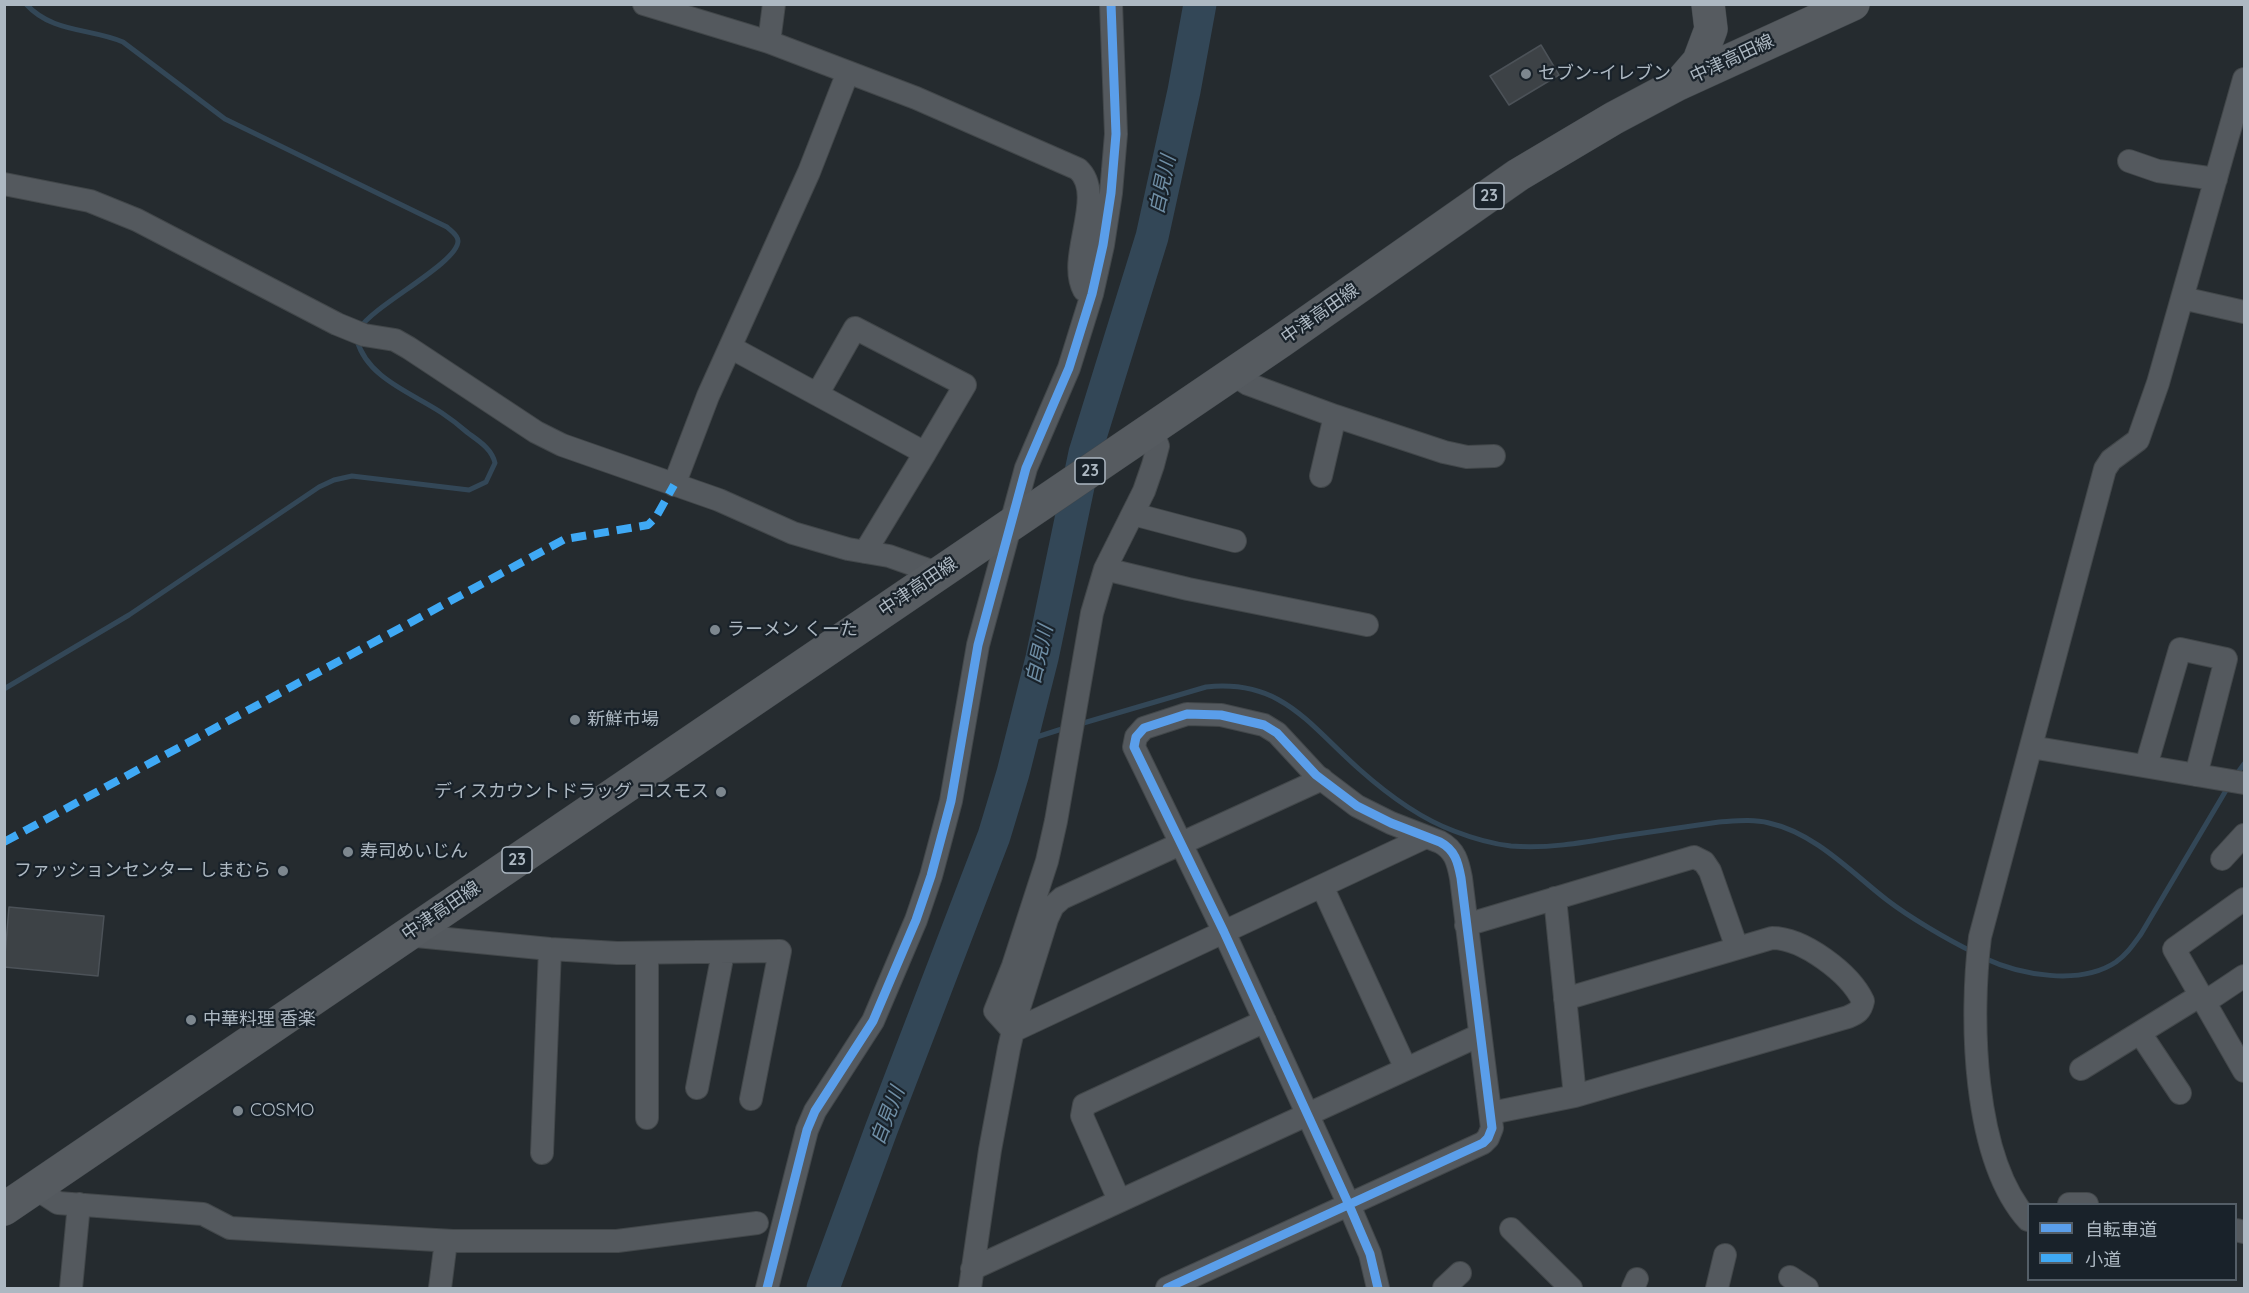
<!DOCTYPE html>
<html>
<head>
<meta charset="utf-8">
<style>
  body { margin:0 }
  #map { position:relative; width:2249px; height:1293px; overflow:hidden; background:#252b2f; font-family:Quicksand,"Noto Sans JP",sans-serif }
  canvas { display:block }
  .frame { position:absolute; inset:0; border:6px solid #adb8c2; pointer-events:none }
  .legend { position:absolute; left:2027px; top:1203px; width:210px; height:78px; box-sizing:border-box; background:#19222a; border:2px solid #545e67; margin:0; padding:8px 10px; list-style:none; font-size:18px; color:#adb8c2 }
  .legend li { display:flex; align-items:center; gap:12px; height:30px }
  .legend b { width:30px; border:2px solid #545e67 }
</style>
</head>
<body>
<div id="map">
<canvas width="2249" height="1293"></canvas>
<div class="frame"></div>
<ul class="legend">
<li><b style="height:8px;background:#5a9eea"></b>自転車道</li>
<li><b style="height:8px;background:#3fa9f5"></b>小道</li>
</ul>
</div>
<script>
const c = document.querySelector('canvas').getContext('2d');
c.lineJoin = 'round';
function strokePath(path, color, width, dash) { c.strokeStyle = color; c.lineWidth = width; c.lineCap = dash ? 'butt' : 'round'; c.setLineDash(dash || []); c.stroke(path); }
function paint(path, color) { c.fillStyle = color; c.fill(path, 'evenodd'); }
function write(font, color, halo, rows, align = 'center') {
  c.font = font + ' Quicksand,"Noto Sans JP",sans-serif'; c.lineWidth = 4.5; c.setLineDash([]); c.textBaseline = 'middle'; c.strokeStyle = halo; c.fillStyle = color; for (const [text, x, y, turn = 0] of rows) {
    c.save(); c.translate(x, y); c.rotate((+turn || 0) * Math.PI / 180); c.textAlign = isNaN(turn) ? turn : align; if (halo) c.strokeText(text, 0, 0); c.fillText(text, 0, 0); c.restore();
  }
}
strokePath(new Path2D(`
  M26 4C52 33 90 28 123 42L225 119 447 227C451 231 458 235 458 241 458 263 374 305 360 328
  M4 689 129 615 319 487 334 480 352 476 469 490 486 482 495 463C492 449 479 441 468 433 460 426 451 419 442 413 412 393 367 378 357 340
  M1080 724 1206 687C1282 679 1308 724 1359 769 1387 794 1419 818 1454 831 1472 838 1493 844 1511 846 1546 849 1581 843 1616 837 1650 832 1685 827 1719 822 1736 821 1753 819 1769 823 1815 833 1852 873 1887 900 1909 917 1948 940 1973 952
  M1021 742 1065 728
  M2236 775 2244 764
  M1984 958C2020 975 2080 986 2116 962 2127 954 2133 945 2141 934L2228 787`), '#334757', 5);
strokePath(new Path2D(`
  M823 1288 881 1130 994 836 1013 773 1042 658 1085 453 1152 237 1184 91 1200 4`), '#334757', 33);
const building = new Path2D(`
  M1541 45 1559 75 1509 105 1490 76Z
  M9 907 104 916 98 976 4 967Z`);
paint(building, '#3d4246');
strokePath(building, '#4c5258', 1.5);
const street = new Path2D(`
  M644 4 769 42 916 98 1078 169C1107 195 1066 257 1084 290L1092 294
  M769 42 774 4
  M2129 161 2158 171 2216 179
  M4 184 90 201 137 220 337 324 364 335 395 340 409 348 536 432 562 445 719 500 793 533 848 549 889 556 937 573
  M2182 298 2244 312
  M730 347 925 453 865 552
  M1233 374 1248 384 1335 416 1444 452 1467 457 1494 456
  M818 393 855 328 965 385 925 453
  M1151 429 1158 446 1153 465 1144 491 1105 569 1092 613 1056 821 1047 861 1013 966 995 1011 1013 1031 1426 837
  M1321 476 1335 416
  M674 485 708 396 809 172 848 72
  M1133 514 1235 541
  M1105 569 1188 589 1367 625
  M2031 747 2244 783
  M2146 766 2180 649 2226 659 2196 775
  M2222 859 2244 835
  M1322 886 1406 1069
  M1555 898 1575 1096
  M2244 899 2174 949 2244 1071
  M1466 925 1694 857 1704 862 1710 871 1737 948
  M406 935 550 949 617 953 780 951 751 1099
  M2205 1002 2244 976
  M2140 1033 2180 1093
  M2081 1069 2201 995
  M697 1088 723 953
  M1491 1113 1575 1096 1848 1017C1857 1013 1861 1011 1863 1001 1850 973 1803 938 1772 938L1565 999
  M647 1118V954
  M542 1153 550 949
  M35 1188 58 1203 203 1214 230 1228 453 1241H617L757 1223
  M1119 1200 1082 1116 1084 1105 1265 1021
  M2069 1204H2087
  M2028 1220C1972 1158 1970 1016 1980 937L2105 469 2111 460 2138 440 2158 383 2244 79
  M1511 1229 1571 1288
  M2236 1230 2244 1232
  M972 1269 1480 1035
  M1790 1277 1807 1288
  M71 1288 79 1204
  M440 1288 446 1241
  M767 1288 807 1130 815 1111 873 1021 916 920 931 876 951 801 978 645 1026 468 1069 368 1092 294 1103 245 1111 193 1116 134 1111 4
  M970 1288 990 1150 1009 1048 1016 1018 1047 919 1053 906 1062 898 1322 779
  M1167 1288 1483 1143 1488 1138 1492 1128 1461 878C1458 862 1455 850 1440 842L1391 823 1357 806 1316 775 1277 733 1264 725 1221 715 1187 714 1144 728 1136 737 1134 747 1224 932 1349 1205 1370 1254 1378 1288
  M1444 1288 1460 1273
  M1633 1288 1637 1279
  M1717 1288 1725 1255`);
const primary = new Path2D(`
  M1680 83 1699 61 1711 29 1708 4
  M4 1209 1281 341 1518 175 1614 118 1678 84 1853 4`);
strokePath(street, '#42474a', 24);
strokePath(primary, '#42484c', 34);
strokePath(street, '#54595e', 22);
strokePath(primary, '#565b60', 33);
strokePath(new Path2D(`
  M4 842 565 539 648 525 656 517 674 485`), '#3fa9f5', 8, [15, 8]);
strokePath(new Path2D(`
  M767 1288 807 1130 815 1111 873 1021 916 920 931 876 951 801 978 645 1026 468 1069 368 1092 294 1103 245 1111 193 1116 134 1111 4
  M1167 1288 1483 1143 1488 1138 1492 1128 1461 878C1458 862 1455 850 1440 842L1391 823 1357 806 1316 775 1277 733 1264 725 1221 715 1187 714 1144 728 1136 737 1134 747 1224 932 1349 1205 1370 1254 1378 1288`), '#5a9eea', 9);
for (const [x, y, r, color] of [
  [1526,74,6,"#7d878f"],
  [715,630,6,"#7d878f"],
  [575,720,6,"#7d878f"],
  [721,792,6,"#7d878f"],
  [348,852,6,"#7d878f"],
  [283,871,6,"#7d878f"],
  [191,1020,6,"#7d878f"],
  [238,1111,6,"#7d878f"]
]) { const dot = new Path2D(); dot.arc(x, y, r, 0, 2 * Math.PI); c.fillStyle = color; c.fill(dot); strokePath(dot, '#19222a', 2); }
for (const [x, y, w] of [
  [1489,196,30],
  [1090,471,30],
  [517,860,30]
]) { const box = new Path2D(); box.roundRect(x - w / 2, y - 13, w, 26, 4.5); c.fillStyle = '#19222a'; c.fill(box); strokePath(box, '#adb8c2', 1.5); }
write('bold 16px', '#adb8c2', null, [
  ["23",1489,196],
  ["23",1090,471],
  ["23",517,860]
]);
write('18px', '#adb8c2', '#19222a', [
  ["中津高田線",1732,59,-25],
  ["中津高田線",1320,314,-35],
  ["中津高田線",918,587,-34],
  ["中津高田線",441,911,-34]
]);
write('18px', '#adb8c2', '#19222a', [
  ["セブン-イレブン",1538,74],
  ["ラーメン くーた",727,630],
  ["新鮮市場",587,720],
  ["ディスカウントドラッグ コスモス",709,792,"right"],
  ["寿司めいじん",360,852],
  ["ファッションセンター しまむら",271,871,"right"],
  ["中華料理 香楽",203,1020],
  ["COSMO",250,1111]
], 'left');
write('italic 20px', '#6f8ea5', '#19222a', [
  ["自見川",1163,185,-78],
  ["自見川",1040,655,-77],
  ["自見川",888,1116,-69]
]);
</script>
</body>
</html>
